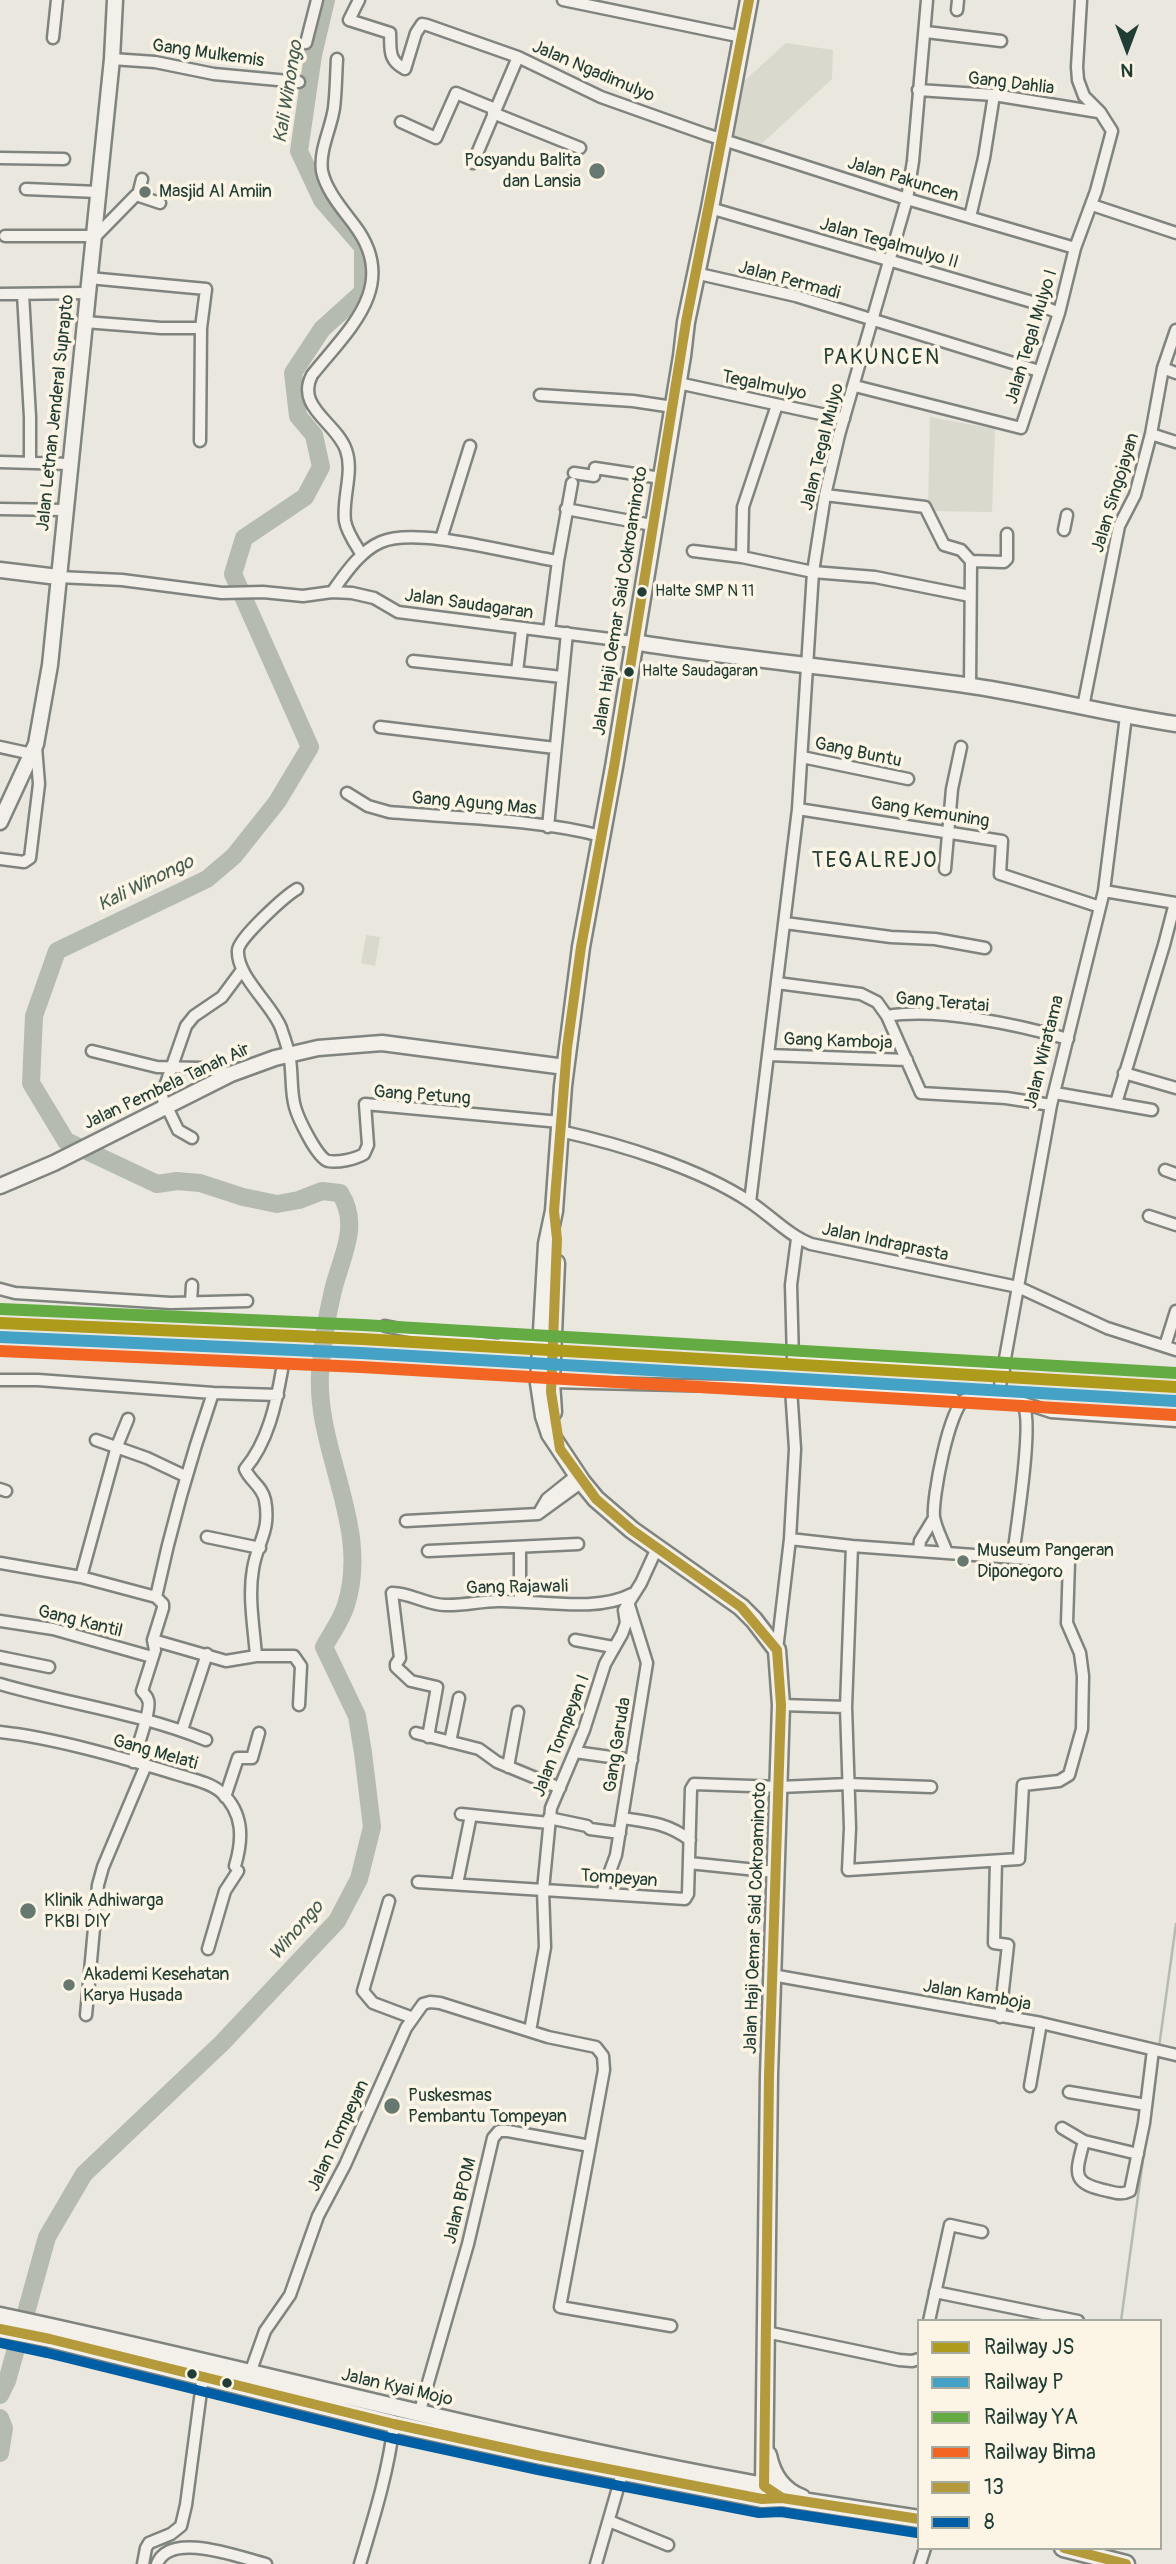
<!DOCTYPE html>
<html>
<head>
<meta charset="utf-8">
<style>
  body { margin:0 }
  #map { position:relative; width:1176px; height:2564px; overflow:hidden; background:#eae7df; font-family:Pangolin,sans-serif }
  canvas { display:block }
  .legend { position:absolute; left:917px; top:2319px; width:245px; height:231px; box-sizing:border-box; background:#fcf5e5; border:2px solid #a4ab9e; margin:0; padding:9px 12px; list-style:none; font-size:21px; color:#1f3d34 }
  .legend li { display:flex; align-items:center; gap:14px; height:35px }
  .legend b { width:35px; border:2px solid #a4ab9e }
  .north { position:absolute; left:1092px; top:14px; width:70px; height:70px; -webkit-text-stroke:5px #fcf5e5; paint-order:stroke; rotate:180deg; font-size:19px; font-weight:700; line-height:28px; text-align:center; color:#1f3d34 }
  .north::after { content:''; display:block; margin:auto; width:24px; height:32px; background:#1f3d34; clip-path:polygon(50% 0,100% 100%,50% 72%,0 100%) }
</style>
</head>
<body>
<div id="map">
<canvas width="1176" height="2564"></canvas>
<ul class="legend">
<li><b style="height:9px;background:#af9b1b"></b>Railway JS</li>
<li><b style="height:9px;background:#43a2c5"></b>Railway P</li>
<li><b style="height:9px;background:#63ab42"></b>Railway YA</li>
<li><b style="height:9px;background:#f26522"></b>Railway Bima</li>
<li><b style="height:9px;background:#b59a3c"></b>13</li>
<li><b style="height:9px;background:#005ea5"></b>8</li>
</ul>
<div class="north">N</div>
</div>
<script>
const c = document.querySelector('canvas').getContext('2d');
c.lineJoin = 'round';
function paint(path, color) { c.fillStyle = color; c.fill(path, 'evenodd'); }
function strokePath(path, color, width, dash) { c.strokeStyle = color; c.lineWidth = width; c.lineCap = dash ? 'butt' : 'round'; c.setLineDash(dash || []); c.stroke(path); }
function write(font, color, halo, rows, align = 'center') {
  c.font = font + ' Pangolin,sans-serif'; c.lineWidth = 7; c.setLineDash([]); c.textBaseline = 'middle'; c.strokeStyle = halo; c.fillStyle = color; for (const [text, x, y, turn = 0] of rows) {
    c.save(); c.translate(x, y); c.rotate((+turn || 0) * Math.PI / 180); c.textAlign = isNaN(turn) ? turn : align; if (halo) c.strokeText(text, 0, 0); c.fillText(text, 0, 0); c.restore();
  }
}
paint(new Path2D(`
  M786 43 833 50 832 79 757 148 734 140 743 82Z
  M930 417 995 429 992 512 928 511Z
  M366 935 380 937 375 966 361 963Z`), '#dad9cd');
strokePath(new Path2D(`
  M1159 2047 1176 1924
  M1153 2092 1158 2054
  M1121 2321 1147 2130`), '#b6bbaf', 2.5);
strokePath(new Path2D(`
  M0 2395 7 2381 47 2237 84 2174 222 2043 337 1921 359 1879 372 1827 363 1753 357 1716 324 1647C331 1634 342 1619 346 1605 371 1527 316 1452 320 1374 322 1348 326 1320 332 1295 339 1260 362 1227 340 1193L322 1191 299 1200 277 1204 243 1197 200 1183 177 1181 157 1184 66 1141 31 1083 34 1016 57 951 207 879 234 856 277 802 310 747 233 574 244 538 305 497 321 467 314 435 298 416 293 373 322 329 363 292V247L322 200 299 151 313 55 326 0
  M0 2418 4 2428 0 2453`), '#b6bbaf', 18);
const street = new Path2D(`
  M359 0 349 20 390 33C391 48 387 60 405 69L416 33 422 24 427 25 518 57 601 97 705 134 907 199 1075 248
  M563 0 742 37
  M957 10 958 0
  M926 32 1001 41
  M53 38 57 0
  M306 43 317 0
  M112 59 155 62 214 74 299 82
  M337 59C336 75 336 92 334 108 331 129 319 150 322 171 326 191 344 211 355 226 400 286 348 330 312 375 295 407 337 423 346 450 354 472 342 498 345 521 347 533 356 545 362 555
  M918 90 994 95 1098 112
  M493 113 580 148
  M401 122 436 138 456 93 495 109
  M0 158 64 159
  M473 163 518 57
  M26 189 98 192
  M138 195 142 179
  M1092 205 1176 233
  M710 208 1032 302 1059 313
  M970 217 984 158 994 95
  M5 236H93
  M93 239 136 195 160 203
  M695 273 796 296 1039 371
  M89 278 206 289 201 328 200 441
  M0 294 88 293
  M23 294 30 417V462
  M85 322 161 328H201
  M1163 368 1176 373
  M678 383 844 419
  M855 386 1021 428 1059 313 1075 248 1096 191 1112 131 1100 112 1084 96 1078 80 1077 67 1081 0
  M540 395 633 401 673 407
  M1151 434 1176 442
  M0 462 70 464
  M574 473 594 476 595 468 661 478
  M825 495 925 507 944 545 961 550 971 561
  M0 509 65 510
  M566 509 652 525
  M1064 530 1067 515
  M441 539 470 446
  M693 551 742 557 813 572 875 577 970 596
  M742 557 743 507 777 405
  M58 577 122 580 222 593 263 592 303 596 332 592 352 593 374 598 398 612 633 642
  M332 592C345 574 360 551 381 542 418 526 515 555 558 561
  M549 631 558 561 572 483
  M413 661 517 672 522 629
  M517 672 562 677
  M970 686 971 561 1004 562 1007 559V534
  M1083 707 1119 526 1135 495 1151 434 1163 368 1176 330
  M380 727 555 748
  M0 747 32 754
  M802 757 908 779
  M347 793 368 806 389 812C455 818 537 819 601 836
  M798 809 1002 841 1000 874 1100 907
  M548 827 567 633
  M0 859 24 862 30 858 39 784 36 747
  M945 869 952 789 961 747
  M297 889C285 896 239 938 238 950 236 976 272 1004 281 1028 284 1037 287 1045 289 1054 293 1071 290 1090 295 1107 298 1118 317 1158 328 1161 338 1163 356 1159 364 1154L368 1145 365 1104 560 1122
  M1104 891 1176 903
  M785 923 891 937 935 939 985 948
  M777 983 861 994 877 1002 887 1016 921 1093 1006 1098 1051 1105
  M887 1016C937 1007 1019 1025 1068 1039
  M92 1051 157 1067 201 1068 231 1074
  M768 1055 907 1060
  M1124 1073 1176 1088
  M1055 1093 1152 1110
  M1116 1103 1164 945 1175 903
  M167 1107 178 1130 192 1138
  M165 1108 162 1095 186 1026 194 1016 222 997 242 970
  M560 1131C619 1144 699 1168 750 1202 771 1216 788 1235 811 1244L1018 1287 1107 1328 1176 1350
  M1165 1170 1176 1174
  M750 1202 798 809 813 572 825 495 839 435 907 199 913 161 927 0
  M1149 1216 1176 1225
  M797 1239 791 1285 793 1360 1004 1370
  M0 1289 15 1293 171 1303 247 1301
  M191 1302 192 1285
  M385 1326 456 1340 499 1345 510 1340 540 1347
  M1165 1346 1176 1311
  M0 1380H38L213 1393
  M551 1382 933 1391 948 1392 959 1405
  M998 1397 1051 1105 1104 891 1126 716
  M1021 1402 1051 1412 1176 1421
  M96 1440 147 1458 185 1476
  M0 1489 6 1491
  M540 1511 547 1499 577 1475
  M406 1521 538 1514 582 1482
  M207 1537 260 1548
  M790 1539 795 1449 791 1388
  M919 1550 920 1541 934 1518
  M428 1551 578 1544
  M947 1553C943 1541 936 1529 934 1517 932 1498 949 1410 964 1400 973 1395 986 1397 996 1397 1005 1398 1020 1398 1024 1407 1033 1426 1016 1531 1013 1556
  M0 1563 81 1577 156 1597
  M81 1577 117 1446 128 1419
  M156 1597C171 1527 190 1460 213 1393L278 1395
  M520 1601V1547
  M0 1621 53 1629 152 1657
  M153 1640 226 1661 256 1656H294L301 1666 299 1705
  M575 1640 613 1647
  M777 1650 790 1539 852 1546 1069 1562 1067 1623 1080 1653 1083 1676 1082 1729 1069 1775 1059 1781 1023 1785 1019 1859 848 1870 850 1828 846 1707 852 1546
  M256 1656C254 1628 248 1597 253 1569 257 1542 271 1532 265 1500 262 1486 250 1481 245 1469 268 1442 276 1404 282 1370
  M0 1657 49 1667
  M0 1684C68 1704 140 1713 206 1740
  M781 1705 846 1707
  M182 1730 207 1654
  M0 1732C55 1738 123 1758 176 1774 191 1779 209 1782 221 1792 244 1813 243 1839 235 1866
  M416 1733 479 1749 497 1762 560 1788
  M428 1737 437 1687 411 1681 396 1667V1664L400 1658 392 1593C408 1592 427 1605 445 1605 462 1606 481 1601 498 1601 539 1600 596 1613 632 1594
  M450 1742 459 1698
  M575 1752 632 1760
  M133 1762C136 1751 152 1708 148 1700 147 1696 144 1694 142 1691L155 1650 153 1640 163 1608V1604L156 1597
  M508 1767 518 1712
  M225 1797 238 1758H252L259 1733
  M461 1814 549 1823
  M549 1818 587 1826 590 1829 620 1833
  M622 1818C649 1822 667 1823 690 1840
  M996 1861 994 1943 1008 1945 1000 2017
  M689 1863 776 1872
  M418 1882 685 1899 688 1894 691 1789 694 1784 780 1787 848 1784 931 1787
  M457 1884 471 1815
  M602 1893 616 1855 647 1663 628 1602
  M389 1901 363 1991 373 2003 413 2018
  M208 1949 225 1891 238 1871
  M772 1975 1041 2023 1176 2055
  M86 2015 98 1885 103 1867 146 1765
  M530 2031 545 1947 543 1890 551 1808 584 1730 605 1664 622 1634 626 1623 624 1610 641 1583 657 1548
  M1030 2086 1041 2023
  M1069 2092 1146 2105
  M1062 2128 1084 2141 1138 2154
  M1084 2141C1075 2175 1071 2183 1108 2191 1116 2193 1122 2195 1130 2191L1144 2123 1153 2050
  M590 2146 560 2307 671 2326
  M935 2292 1078 2321
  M929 2321 950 2225 982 2232
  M766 2332 899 2360 912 2361 919 2359
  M249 2376 265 2331 290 2295 318 2216 345 2165 406 2028 423 2004 430 2002 440 2003 548 2037 596 2047 603 2056 604 2070 590 2146 508 2131H499L493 2138 468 2244 419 2414
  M609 2521 668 2545
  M143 2564 146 2548 149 2543 171 2534 181 2526 186 2505 203 2376
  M157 2564C170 2530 241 2558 266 2564
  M360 2564C374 2517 388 2473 394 2424
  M596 2564 624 2467
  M920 2564 925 2548`);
const secondary = new Path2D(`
  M0 570 58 577
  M633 642C746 660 859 670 972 686 1040 696 1107 714 1176 724
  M0 822 36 744 50 665 112 59 115 0
  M0 1186 54 1163 231 1074 275 1058 318 1048 382 1043 565 1067`);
const primary = new Path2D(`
  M749 0 710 208 686 322 682 356 614 767 581 947 563 1086 554 1211 547 1244 539 1383 544 1416 550 1434 582 1482 596 1499 632 1530 741 1607 754 1620 777 1650 781 1705 769 2075 764 2486
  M553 1412 551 1382 556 1263
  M0 2316C255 2370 507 2440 764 2486L772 2491
  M0 2329 50 2339 394 2424 541 2456 762 2499 782 2498 919 2519
  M768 2455C772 2475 783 2491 802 2498
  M1063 2548 1126 2564`);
strokePath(street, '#80847f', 15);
strokePath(secondary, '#80847f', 19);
strokePath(primary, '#80847f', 21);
strokePath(street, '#f3f0ea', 10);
strokePath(secondary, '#f3f0ea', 14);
strokePath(primary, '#f3f0ea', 16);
strokePath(new Path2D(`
  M749 0 686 322 614 767 581 947 567 1048 554 1211 557 1239 551 1392 560 1449 596 1499 632 1530 741 1607 777 1650 781 1705 769 2075 764 2486 782 2498
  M0 2329 50 2339 394 2424 541 2456 762 2499 782 2498 919 2519
  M1064 2548 1126 2564`), '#b59a3c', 10);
strokePath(new Path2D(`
  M0 2343 47 2353 391 2438 538 2470 759 2513 781 2512 917 2533`), '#005ea5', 10);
strokePath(new Path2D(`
  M0 1323 362 1339 1176 1387`), '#af9b1b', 12);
strokePath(new Path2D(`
  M0 1337 361 1353 1175 1401`), '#43a2c5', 12);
strokePath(new Path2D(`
  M1 1309 363 1325 1176 1373`), '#63ab42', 12);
strokePath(new Path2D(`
  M0 1351 361 1367 1174 1415`), '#f26522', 12);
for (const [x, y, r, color] of [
  [597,171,9,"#667870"],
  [145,192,7,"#667870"],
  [642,592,6,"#1f3d34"],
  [629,672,6,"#1f3d34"],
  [963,1561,7,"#667870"],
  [28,1911,9,"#667870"],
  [69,1985,7,"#667870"],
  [392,2106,9,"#667870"],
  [192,2374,6,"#1f3d34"],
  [227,2383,6,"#1f3d34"]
]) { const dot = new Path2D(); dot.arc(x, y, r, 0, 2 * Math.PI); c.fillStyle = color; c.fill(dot); strokePath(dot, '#fcf5e5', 2.5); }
write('16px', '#1f3d34', '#fcf5e5', [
  ["Halte SMP N 11",655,592],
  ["Halte Saudagaran",642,672]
], 'left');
write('18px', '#1f3d34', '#fcf5e5', [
  ["Gang Mulkemis",208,54,8],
  ["Jalan Ngadimulyo",593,72,23],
  ["Gang Dahlia",1011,84,7],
  ["Jalan Pakuncen",903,180,17],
  ["Jalan Tegalmulyo II",889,244,16],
  ["Jalan Permadi",789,281,15],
  ["Jalan Tegal Mulyo I",1032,337,-73],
  ["Tegalmulyo",764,386,12],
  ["Jalan Letnan Jenderal Suprapto",56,413,-84],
  ["Jalan Tegal Mulyo",823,447,-76],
  ["Jalan Singojayan",1116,493,-73],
  ["Jalan Haji Oemar Said Cokroaminoto",621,601,-81],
  ["Jalan Saudagaran",469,605,8],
  ["Gang Buntu",858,753,12],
  ["Gang Agung Mas",474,804,5],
  ["Gang Kemuning",930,813,9],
  ["Gang Teratai",942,1003,5],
  ["Gang Kamboja",838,1042,2],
  ["Jalan Wiratama",1045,1052,-76],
  ["Jalan Pembela Tanah Air",167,1087,-25],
  ["Gang Petung",422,1096,4],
  ["Jalan Indraprasta",885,1243,12],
  ["Gang Rajawali",517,1588,-1],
  ["Gang Kantil",80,1622,14],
  ["Jalan Tompeyan I",562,1736,-69],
  ["Gang Garuda",618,1745,-81],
  ["Gang Melati",155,1753,16],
  ["Tompeyan",619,1879,4],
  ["Jalan Haji Oemar Said Cokroaminoto",756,1918,-88],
  ["Jalan Kamboja",977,1996,10],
  ["Jalan Tompeyan",339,2136,-65],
  ["Jalan BPOM",461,2201,-76],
  ["Jalan Kyai Mojo",397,2388,13]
]);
write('18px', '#1f3d34', '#fcf5e5', [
  ["Posyandu Balita",581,161,"right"],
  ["dan Lansia",581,182,"right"],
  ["Masjid Al Amiin",159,192],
  ["Museum Pangeran",977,1551],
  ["Diponegoro",977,1572],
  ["Klinik Adhiwarga",44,1901],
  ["PKBI DIY",44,1922],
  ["Akademi Kesehatan",83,1975],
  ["Karya Husada",83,1996],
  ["Puskesmas",408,2096],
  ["Pembantu Tompeyan",408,2117]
], 'left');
write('italic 19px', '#455d53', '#fcf5e5', [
  ["Kali Winongo",289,92,-81],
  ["Kali Winongo",146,884,-26],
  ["Winongo",297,1931,-49]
]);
c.letterSpacing = '2px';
write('21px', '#1f3d34', '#fcf5e5', [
  ["PAKUNCEN",882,359],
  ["TEGALREJO",875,862]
]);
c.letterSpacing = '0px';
</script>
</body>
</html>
